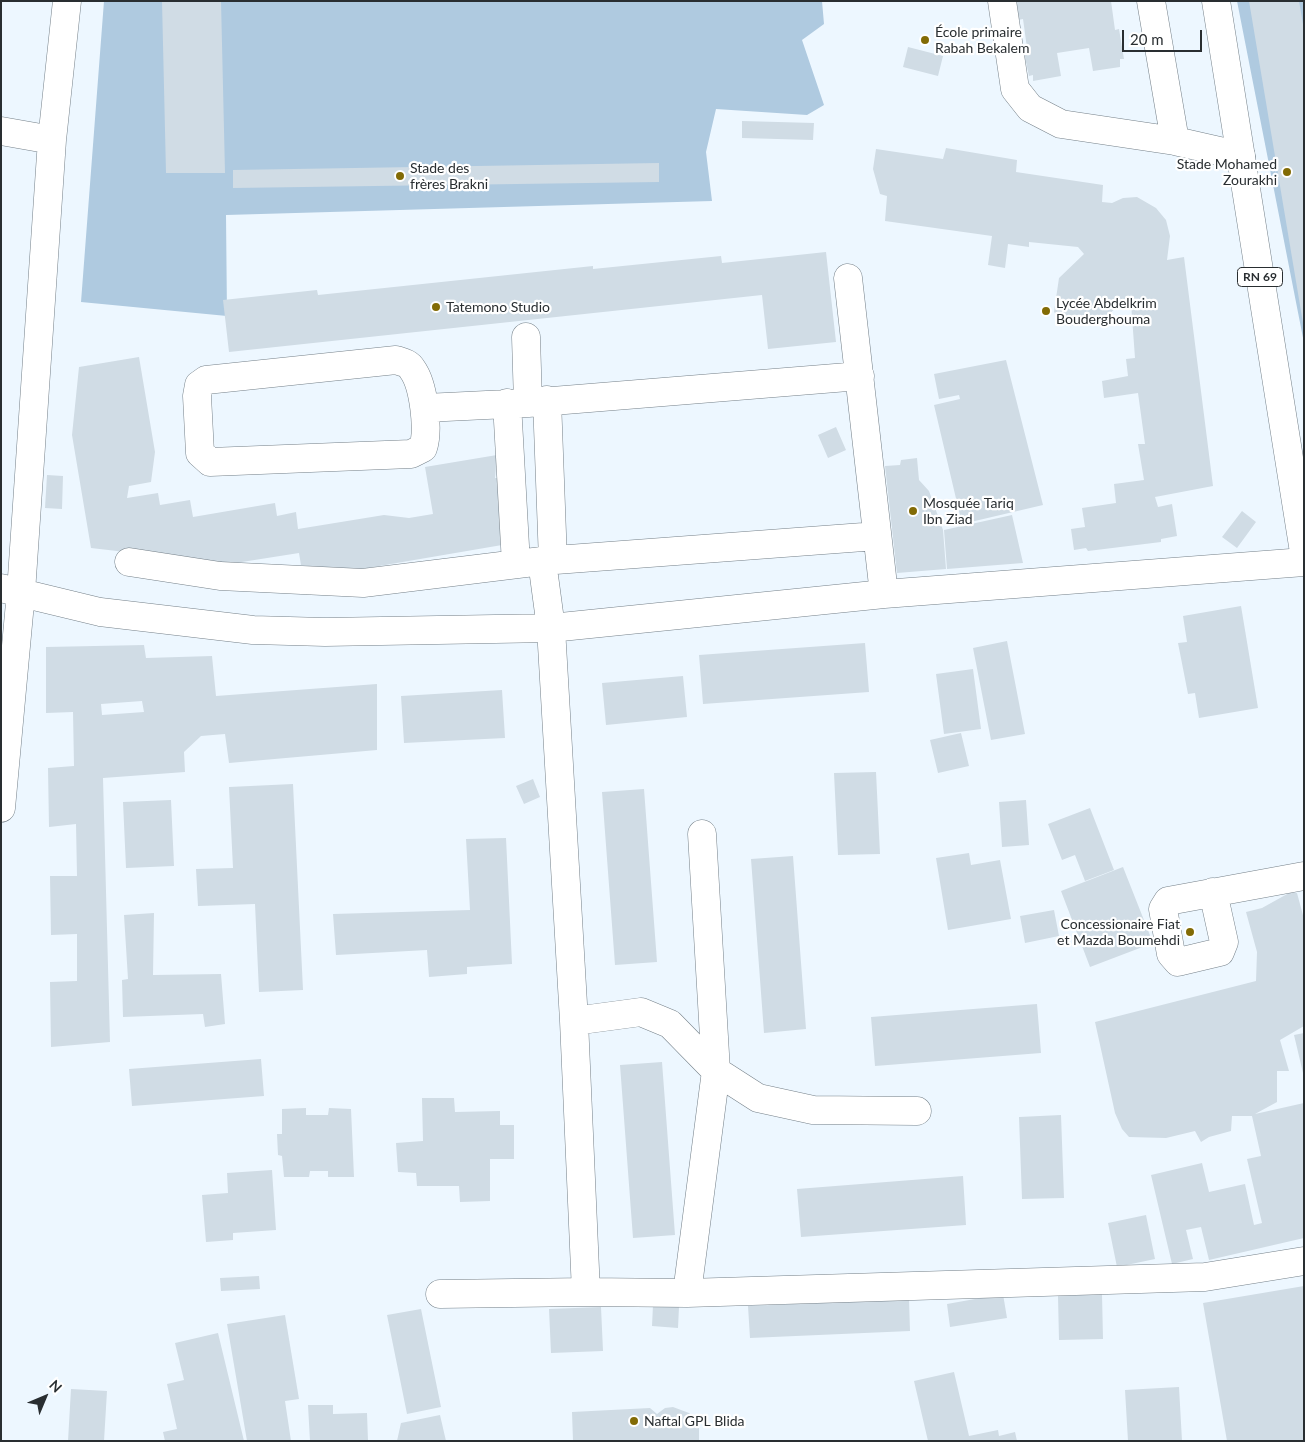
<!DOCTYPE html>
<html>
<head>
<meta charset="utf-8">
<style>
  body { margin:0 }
  #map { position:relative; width:1305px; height:1442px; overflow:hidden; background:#edf7ff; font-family:Lato,sans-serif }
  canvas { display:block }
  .frame { position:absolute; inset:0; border:2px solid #292e31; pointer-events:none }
  .north { position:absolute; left:20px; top:1372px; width:50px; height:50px; -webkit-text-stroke:4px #fff; paint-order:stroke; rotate:45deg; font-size:14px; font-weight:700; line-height:20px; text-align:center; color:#292e31 }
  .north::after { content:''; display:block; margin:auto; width:18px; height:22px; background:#292e31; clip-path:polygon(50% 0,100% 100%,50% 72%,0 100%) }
  .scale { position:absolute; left:1122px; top:30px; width:80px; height:22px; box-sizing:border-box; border:2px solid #292e31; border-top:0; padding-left:6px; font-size:15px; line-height:18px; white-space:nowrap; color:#292e31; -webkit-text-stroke:4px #fff; paint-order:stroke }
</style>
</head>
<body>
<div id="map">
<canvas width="1305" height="1442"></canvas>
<div class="frame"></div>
<div class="north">N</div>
<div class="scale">20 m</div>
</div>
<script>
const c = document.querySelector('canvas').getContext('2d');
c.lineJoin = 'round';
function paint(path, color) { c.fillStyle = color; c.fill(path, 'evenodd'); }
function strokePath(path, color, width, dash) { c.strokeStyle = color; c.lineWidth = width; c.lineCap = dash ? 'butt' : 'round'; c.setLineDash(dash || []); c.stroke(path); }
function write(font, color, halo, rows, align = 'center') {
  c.font = font + ' Lato,sans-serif'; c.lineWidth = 4.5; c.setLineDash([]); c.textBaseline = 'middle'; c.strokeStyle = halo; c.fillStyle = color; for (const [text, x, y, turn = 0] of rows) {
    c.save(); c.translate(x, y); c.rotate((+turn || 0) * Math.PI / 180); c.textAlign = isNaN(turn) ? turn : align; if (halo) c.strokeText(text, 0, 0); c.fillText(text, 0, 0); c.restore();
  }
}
paint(new Path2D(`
  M104 1H822L824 24 802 40 824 105 807 115 716 109 706 152 712 201 226 215 227 316 81 302Z
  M1237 1H1304V343Z`), '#afcae0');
paint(new Path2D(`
  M162 1H221L225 173H166Z
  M1015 1H1111L1115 30 1119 29 1124 59H1120V67L1093 71 1089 48 1057 53 1061 76 1033 81V75L1029 76 1023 48H1027L1023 19 1018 20Z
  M1249 1H1299L1304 30V329Z
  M908 47 943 56 938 76 903 67Z
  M742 121 814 123 813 140 742 138Z
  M946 148 1017 160 1016 172 1103 185 1102 202 1112 203 1123 198 1137 197 1156 208 1166 220 1170 236 1167 260 1184 257 1213 486 1155 497 1158 507 1172 504 1177 536 1161 539V542L1088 551 1086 548 1074 550 1071 529 1085 527 1082 508 1116 503 1114 484 1144 480 1138 444H1145L1138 393 1104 398 1102 381 1128 376 1126 359 1135 358 1131 303 1127 297 1103 320 1068 326 1054 312 1059 278 1084 254 1078 247 1029 242V247L1008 244 1005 268 988 265 992 236 885 221 887 196 880 194 873 169 876 149 943 159Z
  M659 163V182L233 188V170Z
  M826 252 836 342 768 349 762 295 229 352 223 300 317 290 318 295 593 266V269L721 256 722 263Z
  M139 357 155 452 151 482 129 486 127 498 158 493 160 505 190 500 193 517 275 503 277 516 296 512 298 529 384 515 409 518 433 514 425 467 497 455 495 478 508 479 502 545 350 571 301 565 299 553 229 564 91 548 72 435 79 367Z
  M1006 360 1043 505 962 524 934 405 960 399 959 395 939 399 934 374Z
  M836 427 846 450 828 458 818 435Z
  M917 458 919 480 929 491 943 530 946 569 897 573 885 466 900 465 901 460Z
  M47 475 63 476 62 509 45 508Z
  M1242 511 1256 522 1237 548 1222 537Z
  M1012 515 1023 563 947 569 944 530Z
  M1241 606 1258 708 1199 718 1195 693 1188 694 1178 643 1187 642 1183 616Z
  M1007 641 1025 734 991 740 973 648Z
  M865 643 869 692 703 704 699 655Z
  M144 645 146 658 212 656 216 696 377 684V750L229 763 225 734 201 736 184 752 185 772 103 778 110 1042 51 1047 50 982 77 981V934L51 935 50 876H77L76 824 49 827 48 768 74 766 73 712 46 713V647ZM142 701 144 712 102 715 101 704Z
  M973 669 981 729 944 734 936 674Z
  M683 676 687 717 606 725 602 683Z
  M502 690 505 738 404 743 401 696Z
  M961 733 969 766 938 773 930 740Z
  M876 772 880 854 838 855 834 773Z
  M533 779 540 797 524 804 516 786Z
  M293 784 303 990 259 992 255 904 198 906 196 869 233 868 229 787Z
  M644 789 657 962 615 965 602 792Z
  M171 800 174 866 126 868 123 802Z
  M1026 800 1029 845 1002 847 999 802Z
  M1090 808 1114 870 1085 881 1075 855 1062 860 1048 824Z
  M506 838 512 964 467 967V974L429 977 427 950 336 955 333 914 470 910 466 839Z
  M969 853 971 865 1000 860 1011 919 948 930 936 858Z
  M793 856 806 1029 764 1033 751 859Z
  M1123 867 1153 943 1090 967 1061 891Z
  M1289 893H1297L1304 919V1026L1280 1040 1289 1071H1277V1102L1255 1114 1304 1103V1238L1209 1260 1201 1227 1186 1230 1193 1259 1172 1264 1151 1175 1202 1163 1209 1192 1245 1184 1254 1225 1262 1223 1247 1159 1261 1156 1252 1116H1232L1231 1131 1209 1137 1201 1142 1195 1131 1166 1138 1129 1137 1122 1129 1115 1113 1095 1022 1256 981 1257 952 1246 912 1262 908Z
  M1054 910 1059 936 1025 943 1020 916Z
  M154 913 153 975 221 974 225 1024 205 1027 203 1014 123 1017 122 980 128 979 124 915Z
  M1037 1004 1041 1053 875 1066 871 1017Z
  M1304 1033V1073H1303L1294 1035Z
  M261 1059 264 1096 132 1106 129 1069Z
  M662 1062 675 1235 633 1238 620 1065Z
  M422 1098H454L455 1112 500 1111V1125H514V1159H490V1201L460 1202 459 1186H417L416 1173 398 1172 396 1143 423 1141Z
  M306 1108V1115H328L329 1108 351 1109 354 1177H328V1171H310L309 1177H284L282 1156 278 1155 277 1134H282V1109Z
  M1061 1115 1064 1198 1022 1199 1019 1117Z
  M272 1170 276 1230 233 1233V1240L206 1242 202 1195 228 1193 227 1173Z
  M963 1176 966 1225 801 1237 797 1189Z
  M1146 1215 1155 1259 1117 1267 1108 1223Z
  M259 1276 260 1289 221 1291 220 1278Z
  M1304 1286V1441H1227L1203 1303Z
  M1003 1294 1007 1318 950 1327 947 1304Z
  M1102 1294 1103 1339 1059 1340 1058 1296Z
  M909 1299 910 1331 750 1338 748 1306Z
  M653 1305 679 1307 678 1328 652 1326Z
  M601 1307 603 1351 551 1353 549 1309Z
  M421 1309 441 1407 407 1414 387 1315Z
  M285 1315 299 1399 285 1401 291 1441H247L227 1324Z
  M218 1333 244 1441H165L163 1432 177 1429 167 1384 184 1380 175 1343Z
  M954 1372 969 1436 998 1430 999 1436 1015 1432 1017 1441H928L914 1381Z
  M1179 1387 1182 1441H1128L1125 1390Z
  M71 1389 107 1391 104 1441H68Z
  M308 1405H333V1414L367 1413 368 1441H310Z
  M673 1407 689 1413 694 1417 699 1425V1441H573L572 1412 650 1408 657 1414 665 1408Z
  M440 1415 446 1441H397L401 1423Z`), '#d0dce5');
const minor = new Path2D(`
  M1002 1 1015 89 1030 108 1061 124 1175 141 1241 156
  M1151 1 1175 141
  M1 131 52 140
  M848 278 884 594
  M526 337 528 403
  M396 360C402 362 409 363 412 369 424 385 429 430 423 448L411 454 210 462 200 453 197 396 199 385 206 380Z
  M547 400 553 561
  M507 403 516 564
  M425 408 528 403 860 376
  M542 561 551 628 574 1021 586 1292
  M129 562 220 576 363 583 542 561 877 536
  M1 588 100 612 253 630 325 632 551 628 884 594 1304 562
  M1 808 21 592 52 140 67 1
  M1213 892 1224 942 1220 952 1178 962 1171 954 1163 909 1168 901 1304 876
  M574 1021 641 1012 670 1024 716 1071 758 1098 813 1110 917 1111
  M687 1293 716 1071 702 834
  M440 1294 586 1292 687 1293 1205 1277 1304 1261`);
const major = new Path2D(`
  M1216 1 1304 552`);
strokePath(minor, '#758089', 29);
strokePath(major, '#758089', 29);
strokePath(minor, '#fff', 28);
strokePath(major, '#fff', 28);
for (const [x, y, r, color] of [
  [925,40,5,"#826b05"],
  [1287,172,5,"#826b05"],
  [400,176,5,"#826b05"],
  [436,307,5,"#826b05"],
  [1046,311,5,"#826b05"],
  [913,511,5,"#826b05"],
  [1190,932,5,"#826b05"],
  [634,1421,5,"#826b05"]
]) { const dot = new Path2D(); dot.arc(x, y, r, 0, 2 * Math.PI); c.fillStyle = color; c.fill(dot); strokePath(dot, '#fff', 2); }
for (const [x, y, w] of [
  [1260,277,45]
]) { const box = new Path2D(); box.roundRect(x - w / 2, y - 9.5, w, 19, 4); c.fillStyle = '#fff'; c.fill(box); strokePath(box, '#292e31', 1); }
write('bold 12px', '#292e31', null, [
  ["RN 69",1260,277]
]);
write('14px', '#292e31', '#fff', [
  ["École primaire",935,32],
  ["Rabah Bekalem",935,48],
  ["Stade Mohamed",1277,164,"right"],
  ["Zourakhi",1277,180,"right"],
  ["Stade des",410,168],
  ["frères Brakni",410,184],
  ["Lycée Abdelkrim",1056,303],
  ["Bouderghouma",1056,319],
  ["Tatemono Studio",446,307],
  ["Mosquée Tariq",923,503],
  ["Ibn Ziad",923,519],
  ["Concessionaire Fiat",1180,924,"right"],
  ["et Mazda Boumehdi",1180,940,"right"],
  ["Naftal GPL Blida",644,1421]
], 'left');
</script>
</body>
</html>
